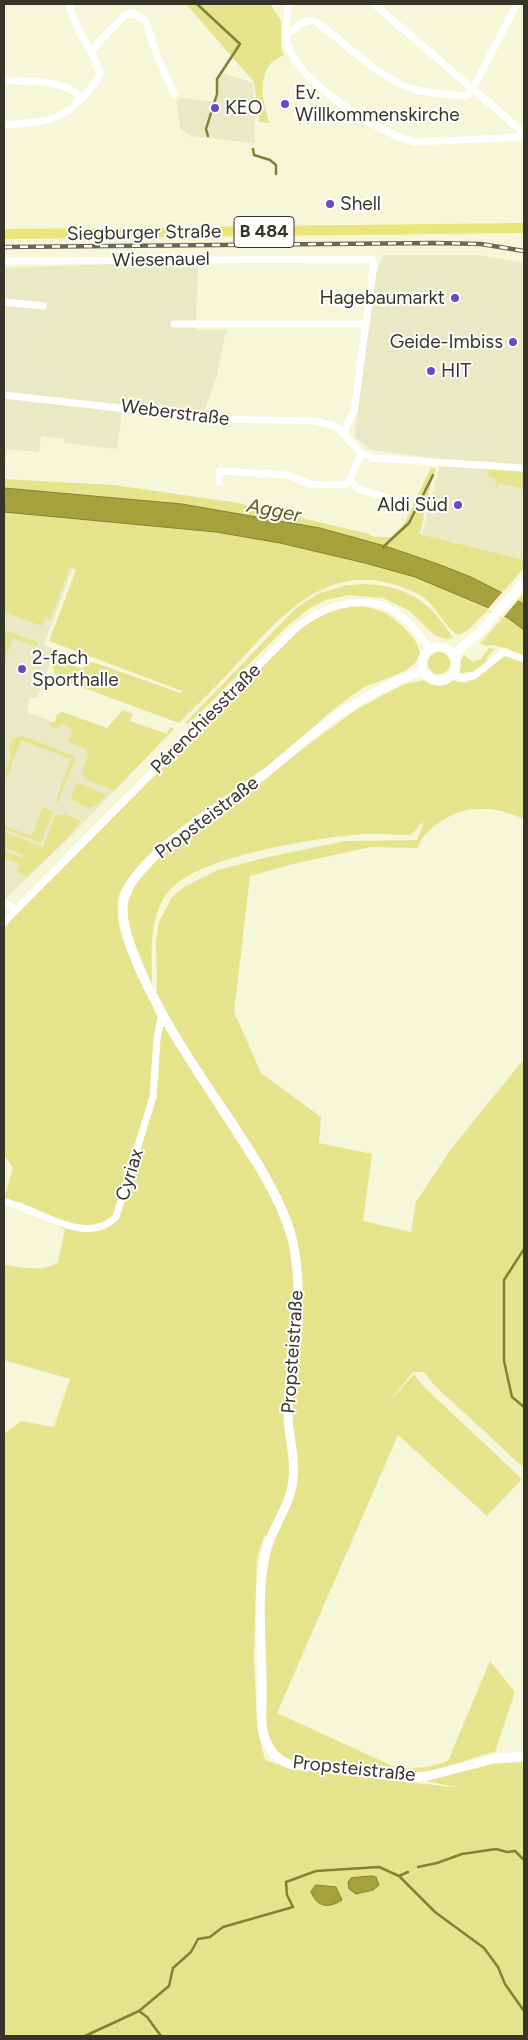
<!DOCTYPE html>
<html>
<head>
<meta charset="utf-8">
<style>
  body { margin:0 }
  #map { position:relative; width:528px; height:2040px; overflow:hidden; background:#f6f6d8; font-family:Figtree,sans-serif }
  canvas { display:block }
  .frame { position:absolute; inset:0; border:5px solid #353529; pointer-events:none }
</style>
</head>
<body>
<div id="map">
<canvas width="528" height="2040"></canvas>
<div class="frame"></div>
</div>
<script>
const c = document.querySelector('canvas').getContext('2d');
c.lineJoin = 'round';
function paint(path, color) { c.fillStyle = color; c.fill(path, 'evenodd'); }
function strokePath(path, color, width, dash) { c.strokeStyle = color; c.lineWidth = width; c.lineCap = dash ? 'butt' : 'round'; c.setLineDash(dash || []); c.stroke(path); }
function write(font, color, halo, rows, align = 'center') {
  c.font = font + ' Figtree,sans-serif'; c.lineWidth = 4; c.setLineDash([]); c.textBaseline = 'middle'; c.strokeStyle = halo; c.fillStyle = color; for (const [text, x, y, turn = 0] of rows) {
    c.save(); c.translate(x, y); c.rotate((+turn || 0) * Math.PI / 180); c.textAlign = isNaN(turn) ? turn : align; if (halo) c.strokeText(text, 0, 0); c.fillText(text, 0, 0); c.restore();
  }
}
paint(new Path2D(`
  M223 73 253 83 255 143 190 136 180 128 177 103 180 98 215 102 217 98 216 88 219 84 217 79Z
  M384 255H476L524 263V560L422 534 440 464 424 457 372 450 354 437 377 269Z
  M198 261 196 329 228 330 225 335 217 375 202 418 122 410 117 449 64 443V439L41 436 39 452 7 449 4 474V268Z
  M4 536 82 542 44 645 55 650 37 698H30L27 707 29 713 69 727 72 733 69 740 85 749 88 756 84 778 114 791 69 838 4 900Z`), '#eae9c5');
paint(new Path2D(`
  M186 4H270L281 21V47L284 55C280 57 274 60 271 63 257 79 263 106 270 123L259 122 254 82Z
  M431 468H436L429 491 420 534 524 560V568L503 592 518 599 524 594V819C494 805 464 804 437 824 429 830 420 838 418 848L371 847 293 864 250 876 234 1012 261 1073 321 1117 319 1143 372 1154 363 1221 411 1232 416 1202 451 1149 524 1059V1468L434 1385 424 1372H413L384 1408 414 1374 422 1385 522 1479 487 1516 398 1435 277 1713 399 1769 428 1767 448 1761 490 1661 515 1692 495 1752C472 1757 451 1767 429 1771 407 1775 309 1767 289 1760 285 1759 279 1754 277 1751 249 1713 265 1582 270 1534L264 1537 257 1558 254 1656 257 1727 265 1760 286 1767 321 1772 461 1788 411 1778 488 1764 524 1762V2036H4V1434L21 1421 54 1427 70 1379 4 1360V1265C22 1267 42 1273 58 1262L65 1230 21 1203 4 1198 13 1168 4 1154V927L302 627C336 604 373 595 404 628 412 636 418 642 420 654 415 674 379 679 363 688 331 708 305 737 275 760 240 788 125 858 118 900 113 934 138 971 151 1000L154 1011 261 1179 276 1208 289 1243 296 1241 269 1176 235 1119 183 1043 157 993 156 941 159 922 172 897 184 887 218 870 268 857 346 841 417 840 424 821 411 835C396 835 380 833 365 834 320 837 195 856 168 892 148 918 152 954 152 985L133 939 127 914 128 902 135 885 158 859 180 839 357 709 404 684 426 680 439 686 452 680 465 683 475 679 509 649 492 645 487 646 480 643 502 619 487 611 468 630 458 635C442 625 436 603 418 594 335 552 286 610 235 666 217 686 198 704 179 723L57 678 52 666 55 659 83 669 86 663 93 662 180 693 182 691 49 641 76 570 70 567 50 620 45 618 42 626 4 612V479L114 485 238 503 369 534 374 537H391L403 526Z
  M490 469 524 472V489L499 483 497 488 495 487 497 479 487 476Z
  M362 584C406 585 430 601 453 638L445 639 434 635 410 611 383 598 349 595 326 600 310 608 286 627 189 724 185 723 295 609 317 594 344 586Z
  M4 630 38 642 37 647 13 638 4 662Z
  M489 648 495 649 487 657 486 663 474 672 460 673 461 659 464 655 473 662 481 659Z
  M428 663a11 11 0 1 1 22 0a11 11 0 1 1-22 0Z
  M123 710 133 714 130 721 167 734 170 727 174 729 114 791 85 779 81 774 88 756 85 749 67 741 66 739 69 740 72 733 69 727 62 724 56 729 51 727 50 723 55 721 57 714 63 712 107 728Z
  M22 736 72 755 75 760 58 802 56 801 71 759 21 740 6 779 4 776 11 756 9 748 12 739Z
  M79 783 104 794 106 796C91 811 88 811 71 798L76 784Z
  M43 807 53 811 41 843 4 829V826L32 836Z
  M56 814 61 816 64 814 81 821 68 837 27 877 17 872 20 864 4 858V851L22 858 24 855 4 848V832L43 847Z`), '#e6e38d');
const water = new Path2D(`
  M4 488 182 504 320 528 385 546 438 564 471 577 524 604V630L508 618 489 608 415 577 365 563 280 543 216 532 4 512Z
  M372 1876 376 1877 379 1885 373 1890 356 1894 349 1889 348 1882 351 1878Z
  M316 1885 336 1887 342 1900C328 1909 317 1907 311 1892Z`);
paint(water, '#a6a13a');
strokePath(water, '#848135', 1);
paint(new Path2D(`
  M504 590 519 599 503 618 487 610Z`), '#f6f6d8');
strokePath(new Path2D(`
  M197 4 240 44 217 79V94L206 129 208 136
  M253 149 254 155 270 160 276 165V174
  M383 547 409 523 433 475
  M524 1249 504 1280V1361L512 1397 524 1407
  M418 1867 437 1863 462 1854 496 1849 507 1852 515 1851 524 1860
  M400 1877 435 1912 484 1948 498 1967 505 1984 524 2011
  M139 2011 147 2017 161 2036
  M85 2036 139 2011 169 1986 173 1968 191 1952 198 1939 210 1937 223 1927 293 1907 287 1895 286 1882 316 1871 379 1867 399 1876 408 1872`), '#848135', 2.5);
strokePath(new Path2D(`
  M288 4C287 20 283 38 291 53 310 89 377 132 415 142L524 137
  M374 4 524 133
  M286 35 304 22 313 20C343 40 381 81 416 90 432 94 449 94 466 96L473 88 517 4
  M91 51 125 15 133 13 146 21 157 56 174 94
  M4 81C31 81 60 79 82 97
  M4 125C17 124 31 123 43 121 67 117 89 94 100 74 93 48 74 29 69 4
  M4 261 372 259 374 264 354 411 343 433 361 453 374 458 524 468
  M4 302 43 306
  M174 324H365
  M4 395 215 419 315 421 335 426 343 433
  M350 480 358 489 408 504
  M219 481 220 471 286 475 311 484 344 485 350 480 361 453
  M453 674 461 678 475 675 504 652 524 659
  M4 904 17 909
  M4 922 288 636C319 605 372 586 408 622 416 629 423 640 430 649
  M4 1202C39 1208 85 1248 116 1217L153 1097 157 1039 162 1013`), '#fff', 7);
strokePath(new Path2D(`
  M422 664a17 17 0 1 1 34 0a17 17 0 1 1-34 0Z
  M454 654 480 632 524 582
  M423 670C388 684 356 701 325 724 301 742 279 764 254 782 217 809 144 851 126 893 104 947 215 1096 245 1143 261 1168 278 1196 288 1225 298 1253 299 1286 298 1316 298 1348 287 1381 288 1414 288 1436 296 1457 293 1479 291 1506 272 1526 266 1552 256 1594 262 1641 262 1684 263 1701 259 1726 266 1742 271 1753 279 1760 289 1764L411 1778 428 1776 498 1758 524 1756`), '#fff', 9);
strokePath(new Path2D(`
  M4 234 524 228`), '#ebe678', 10);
const rail = new Path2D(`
  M4 247 435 243 481 244 524 251`);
strokePath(rail, '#686857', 4.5);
strokePath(rail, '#fff', 2.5, [8]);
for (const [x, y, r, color] of [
  [285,104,5,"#624bc3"],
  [215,108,5,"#624bc3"],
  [330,204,5,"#624bc3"],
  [455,298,5,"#624bc3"],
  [513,342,5,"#624bc3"],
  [431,371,5,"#624bc3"],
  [458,505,5,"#624bc3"],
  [22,669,5,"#624bc3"]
]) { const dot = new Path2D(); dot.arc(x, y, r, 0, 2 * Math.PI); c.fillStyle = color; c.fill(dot); strokePath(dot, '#fff', 2); }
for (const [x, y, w] of [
  [264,232,60]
]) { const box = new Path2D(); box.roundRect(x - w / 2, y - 15.5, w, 31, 4); c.fillStyle = '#fff'; c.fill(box); strokePath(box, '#353529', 1); }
write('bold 18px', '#353529', null, [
  ["B 484",264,232]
]);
write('19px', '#353529', '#fff', [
  ["Ev.",295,93],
  ["Willkommenskirche",295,115],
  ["KEO",225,108],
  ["Shell",340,204],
  ["Hagebaumarkt",445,298,"right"],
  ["Geide-Imbiss",503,342,"right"],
  ["HIT",441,371],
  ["Aldi Süd",448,505,"right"],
  ["2-fach",32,658],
  ["Sporthalle",32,680]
], 'left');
write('19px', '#353529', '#fff', [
  ["Siegburger Straße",144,233,-1],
  ["Wiesenauel",161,260,-1],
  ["Weberstraße",175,413,7],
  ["Pérenchiesstraße",206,719,-45],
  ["Propsteistraße",207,818,-37],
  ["Cyriax",130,1175,-73],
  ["Propsteistraße",293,1352,-86],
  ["Propsteistraße",354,1769,6]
]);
write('italic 20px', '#5d5a0c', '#fff', [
  ["Agger",274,511,11]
]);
</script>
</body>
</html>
